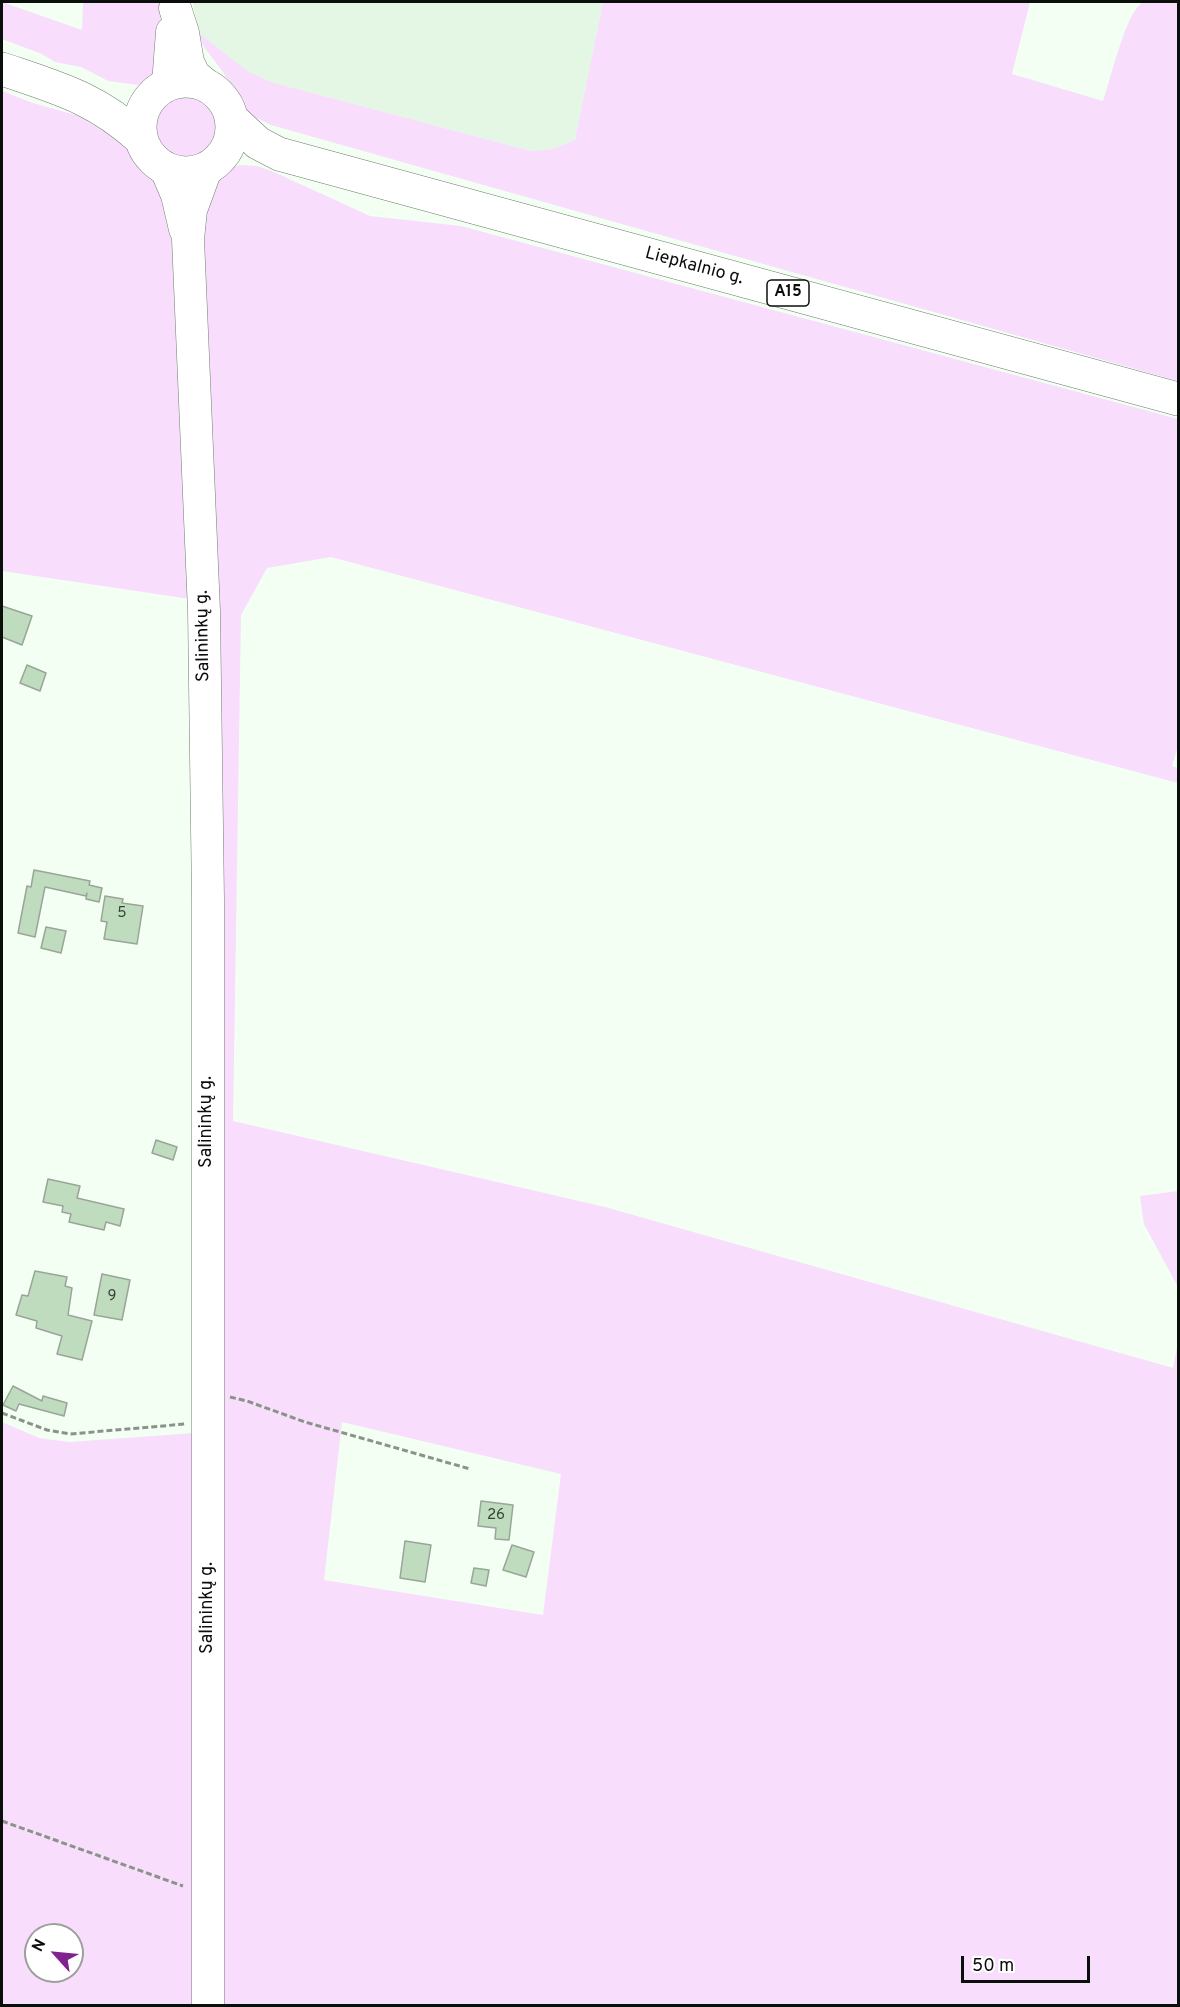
<!DOCTYPE html>
<html>
<head>
<meta charset="utf-8">
<style>
  body { margin:0 }
  #map { position:relative; width:1180px; height:2007px; overflow:hidden; background:#f4fff4; font-family:Overpass,sans-serif }
  canvas { display:block }
  .frame { position:absolute; inset:0; border:3px solid #0b0f0b; pointer-events:none }
  .north { position:absolute; left:24px; top:1923px; width:60px; height:60px; box-sizing:border-box; background:#fff; border:2px solid #9d9f9d; border-radius:50%; rotate:297deg; font-size:16px; font-weight:700; line-height:24px; text-align:center; color:#0b0f0b }
  .north::after { content:''; display:block; margin:auto; width:21px; height:27px; background:#81238f; clip-path:polygon(50% 0,100% 100%,50% 72%,0 100%) }
  .scale { position:absolute; left:961px; top:1956px; width:129px; height:27px; box-sizing:border-box; border:3px solid #0b0f0b; border-top:0; padding-left:8px; font-size:18px; line-height:21px; white-space:nowrap; color:#0b0f0b; -webkit-text-stroke:4px #fff; paint-order:stroke }
</style>
</head>
<body>
<div id="map">
<canvas width="1180" height="2007"></canvas>
<div class="frame"></div>
<div class="north">N</div>
<div class="scale">50 m</div>
</div>
<script>
const c = document.querySelector('canvas').getContext('2d');
c.lineJoin = 'round';
function paint(path, color) { c.fillStyle = color; c.fill(path, 'evenodd'); }
function strokePath(path, color, width, dash) { c.strokeStyle = color; c.lineWidth = width; c.lineCap = dash ? 'butt' : 'round'; c.setLineDash(dash || []); c.stroke(path); }
function write(font, color, halo, rows, align = 'center') {
  c.font = font + ' Overpass,sans-serif'; c.lineWidth = 6; c.setLineDash([]); c.textBaseline = 'middle'; c.strokeStyle = halo; c.fillStyle = color; for (const [text, x, y, turn = 0] of rows) {
    c.save(); c.translate(x, y); c.rotate((+turn || 0) * Math.PI / 180); c.textAlign = isNaN(turn) ? turn : align; if (halo) c.strokeText(text, 0, 0); c.fillText(text, 0, 0); c.restore();
  }
}
paint(new Path2D(`
  M193 2H603L575 140 553 149 531 151 271 82 247 72 198 32Z`), '#e4f7e4');
paint(new Path2D(`
  M2 2 82 30 83 2H163L164 60 160 73 152 80 138 85 108 81 81 67 55 62 42 54 2 39Z
  M603 2H1030L1012 74 1103 101C1110 82 1126 12 1142 3 1151 0 1168 2 1178 2V381L271 125 253 116 242 106 223 72 204 47 198 32 247 71 271 82 531 151 553 149 575 140Z
  M2 91 33 103 83 117 128 142 142 162 155 176 173 236 190 599 2 571Z
  M150 128a35 35 0 1 1 70 0a35 35 0 1 1-70 0Z
  M241 165 257 166 274 172 370 216 461 226 1178 419V746L1172 766 1178 768V783L331 557 267 568 241 615 233 1121 605 1207 1173 1368 1178 1343V2005H220L201 201C213 178 215 171 241 165ZM342 1422 561 1474 543 1615 324 1580Z
  M1178 1191V1287L1144 1224 1140 1196Z
  M2 1422 39 1438 69 1442 195 1433V2005H2ZM36 1935H72V1971H36Z`), '#f8ddfc');
const building = new Path2D(`
  M2 606 32 616 22 645 2 637Z
  M27 665 46 673 40 691 20 683Z
  M34 870 90 881 89 885 102 888 99 902 86 899 87 893 86 896 45 887 35 937 18 933 27 886 31 887Z
  M105 896 123 899 122 903 143 906 137 944 104 939 107 922 101 921Z
  M46 927 66 931 61 953 41 948Z
  M156 1140 177 1147 173 1160 152 1153Z
  M48 1179 80 1186 77 1198 124 1209 120 1226 106 1222 104 1230 69 1222 71 1214 62 1212 63 1206 43 1202Z
  M35 1271 67 1277 65 1286 72 1288 68 1315 92 1321 82 1360 57 1354 62 1336 36 1328 37 1321 16 1315 22 1295 28 1296Z
  M102 1274 130 1280 122 1320 94 1315Z
  M13 1386 42 1401 43 1396 67 1403 64 1416 19 1404 16 1411 3 1405Z
  M481 1501 513 1505 509 1540 495 1539 496 1528 478 1526Z
  M405 1541 431 1545 425 1582 400 1578Z
  M512 1545 534 1552 526 1577 503 1570Z
  M474 1568 489 1570 486 1586 471 1583Z`);
paint(building, '#bfdcbe');
strokePath(building, '#99a598', 1.5);
const major = new Path2D(`
  M175 8 183 33 188 62 194 75 206 85
  M168 84 172 32
  M166 169 177 195 185 229
  M206 169 191 210 188 239 204 611 208 900V2006`);
const highway = new Path2D(`
  M2 69C58 88 96 98 141 139
  M140 127a46 46 0 1 1 92 0a46 46 0 1 1-92 0Z
  M231 118 258 143 279 154 1178 399`);
strokePath(major, '#707c70', 33);
strokePath(highway, '#707c70', 34);
strokePath(new Path2D(`
  M230 1397 247 1401 305 1422 470 1469
  M2 1413 47 1430 70 1434 185 1424
  M2 1821 183 1886`), '#8a928a', 3, [6, 3]);
strokePath(major, '#fff', 32);
strokePath(highway, '#fff', 33);
write('15px', '#384238', null, [
  ["5",122,914],
  ["9",112,1297],
  ["26",496,1516]
]);
for (const [x, y, w] of [
  [788,293,42]
]) { const box = new Path2D(); box.roundRect(x - w / 2, y - 13, w, 26, 4.5); c.fillStyle = '#fff'; c.fill(box); strokePath(box, '#0b0f0b', 1.5); }
write('bold 16px', '#0b0f0b', null, [
  ["A15",788,293]
]);
write('18px', '#0b0f0b', '#fff', [
  ["Liepkalnio g.",694,267,15],
  ["Salininkų g.",204,636,-91],
  ["Salininkų g.",207,1122,-90],
  ["Salininkų g.",208,1608,-90]
]);
</script>
</body>
</html>
